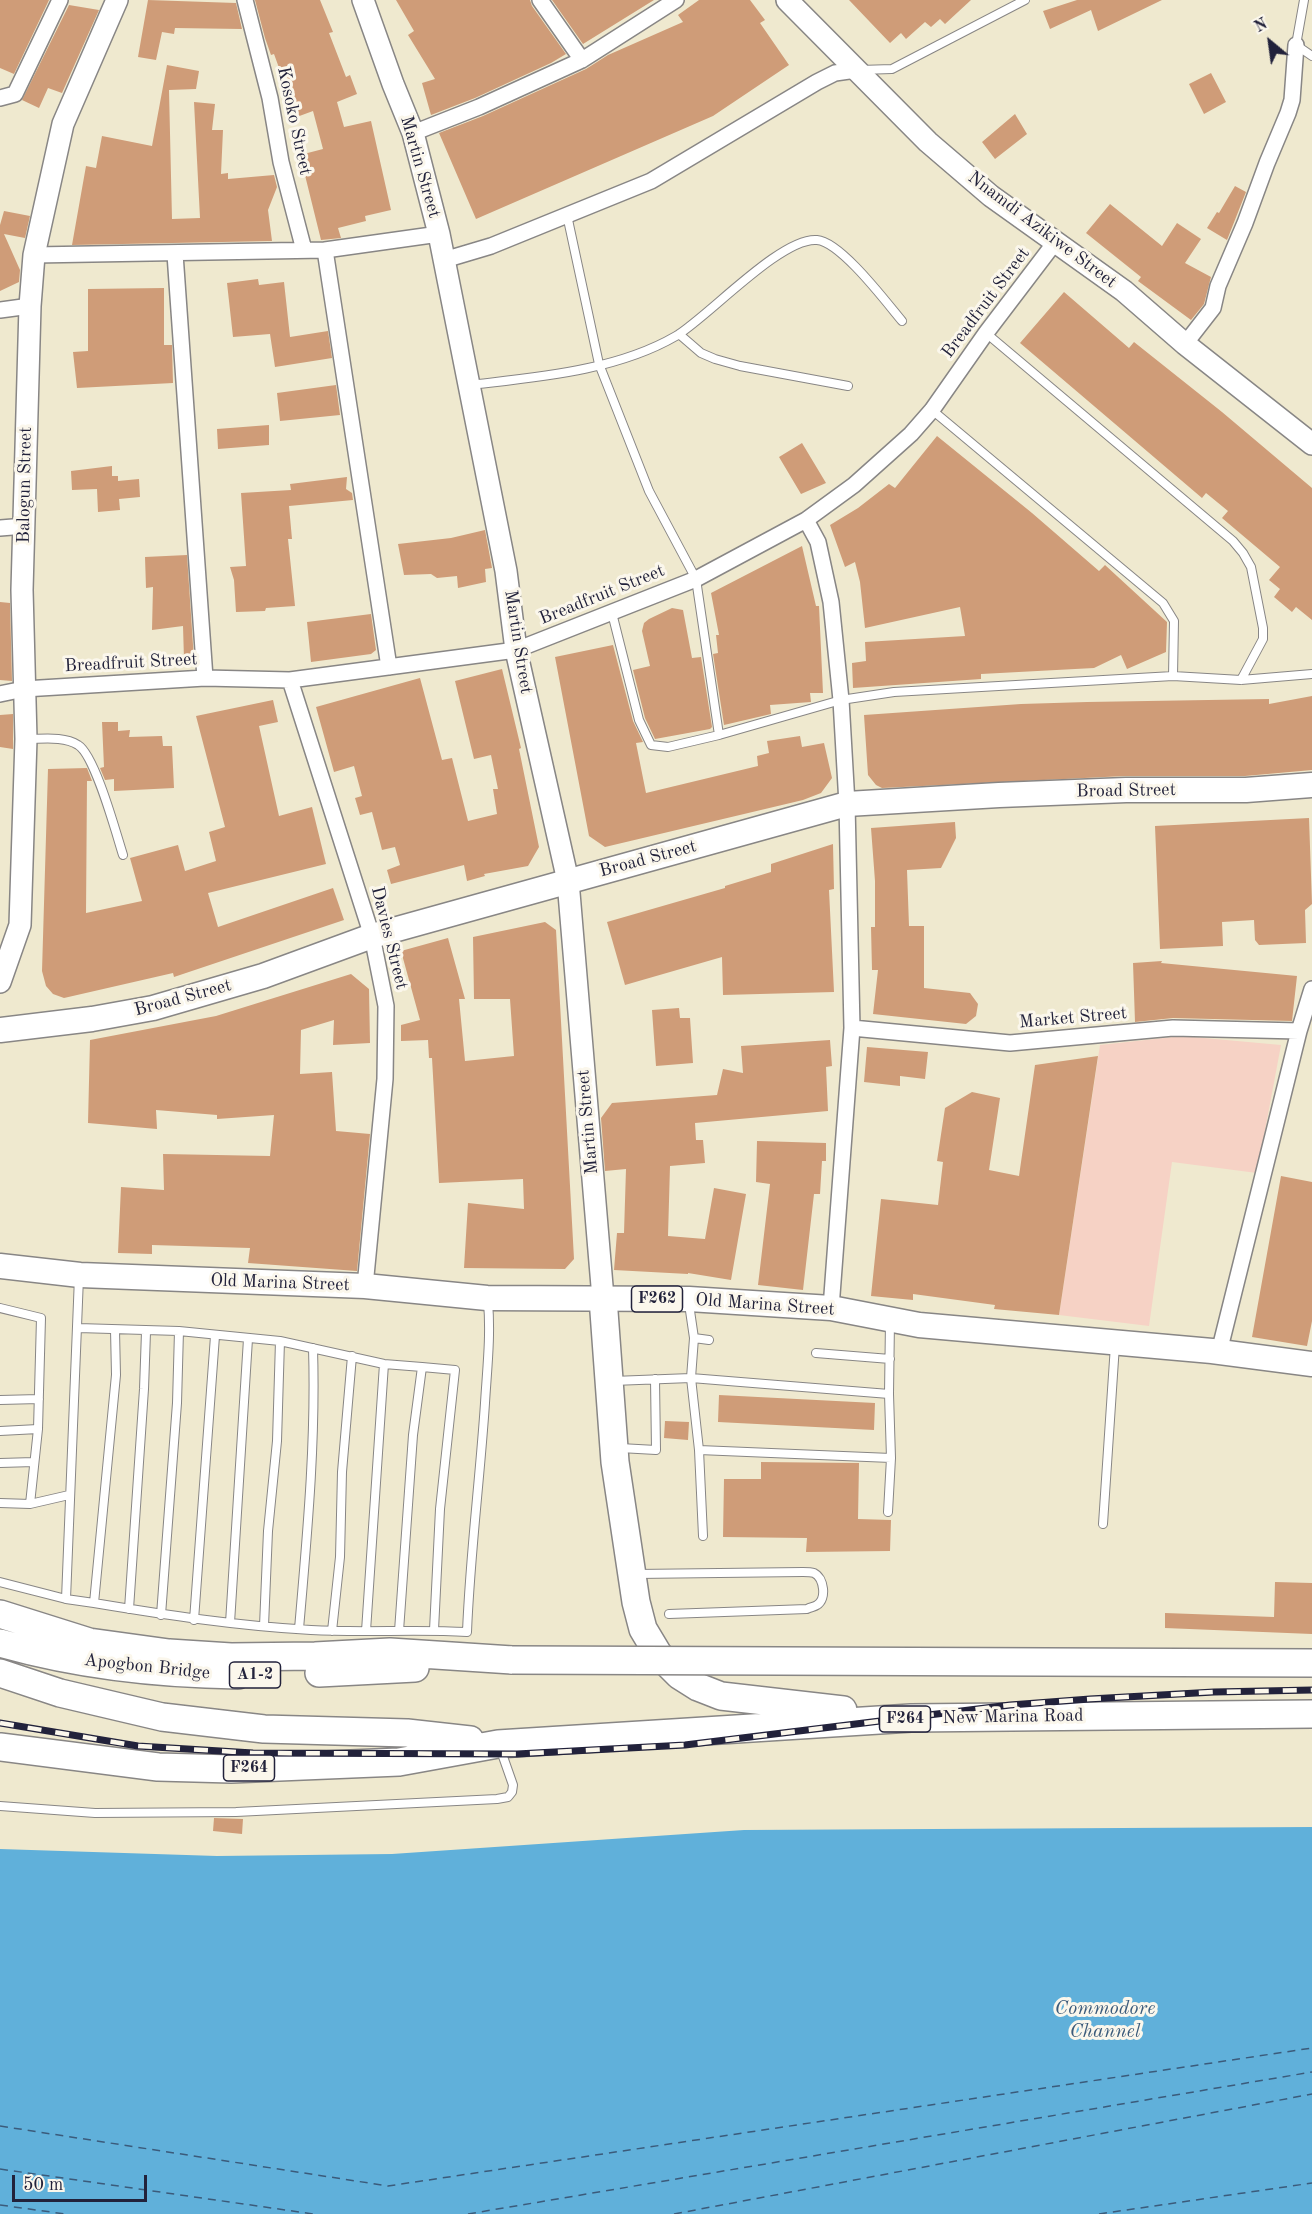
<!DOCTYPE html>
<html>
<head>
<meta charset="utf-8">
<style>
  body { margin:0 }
  #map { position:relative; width:1312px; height:2214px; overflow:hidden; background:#efe9cf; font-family:"Old Standard TT",serif }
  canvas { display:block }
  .north { position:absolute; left:1240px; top:12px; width:60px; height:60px; -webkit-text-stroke:4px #fbf7ec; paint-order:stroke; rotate:331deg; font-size:16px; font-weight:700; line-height:24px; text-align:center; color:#22223b }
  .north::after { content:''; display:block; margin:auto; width:21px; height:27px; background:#22223b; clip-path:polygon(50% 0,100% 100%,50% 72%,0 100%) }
  .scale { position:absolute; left:12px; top:2175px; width:135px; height:27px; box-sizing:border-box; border:3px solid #22223b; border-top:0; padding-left:8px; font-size:18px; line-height:21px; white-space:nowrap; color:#22223b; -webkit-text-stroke:4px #fbf7ec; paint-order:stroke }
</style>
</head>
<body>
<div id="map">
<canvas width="1312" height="2214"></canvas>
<div class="north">N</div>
<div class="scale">50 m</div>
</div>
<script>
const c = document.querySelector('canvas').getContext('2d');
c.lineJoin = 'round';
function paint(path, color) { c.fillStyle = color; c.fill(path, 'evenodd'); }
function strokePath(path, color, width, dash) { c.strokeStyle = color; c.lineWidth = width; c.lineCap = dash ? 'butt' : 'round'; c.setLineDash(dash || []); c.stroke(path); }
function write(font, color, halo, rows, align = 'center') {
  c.font = font + ' "Old Standard TT",serif'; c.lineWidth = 6; c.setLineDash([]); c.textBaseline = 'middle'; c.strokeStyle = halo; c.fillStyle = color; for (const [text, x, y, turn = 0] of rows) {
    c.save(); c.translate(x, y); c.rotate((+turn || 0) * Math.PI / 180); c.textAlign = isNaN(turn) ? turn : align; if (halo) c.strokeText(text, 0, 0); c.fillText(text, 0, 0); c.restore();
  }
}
paint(new Path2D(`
  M1182 1036 1281 1045 1257 1173 1172 1162 1149 1326 1059 1315 1100 1045Z`), '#f6d2c5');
paint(new Path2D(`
  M1312 1827V2214H0V1849L217 1856 392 1854 744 1830Z`), '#60b0da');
strokePath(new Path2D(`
  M0 2126 388 2186 1312 2048
  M0 2169 313 2214
  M0 2205 65 2214
  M468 2214 1312 2072
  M674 2214 1312 2094
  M1099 2214 1312 2183`), '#3b5b7b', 1.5, [8, 6]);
paint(new Path2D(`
  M0 0H49L14 74 0 68Z
  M148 0 236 3 242 29 175 28 174 34 162 32 156 60 138 57Z
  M255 0H320L333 32 329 33 346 77 350 75 357 94 337 102 344 127 371 121 391 210 365 216 366 221 338 228 341 238 321 240 300 155 323 149 313 111 294 118 287 99 290 98 274 54 271 55 265 38Z
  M396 0H530L532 6 566 54 551 63 475 98 431 115 422 83 435 79 408 35 414 31Z
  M552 0H654L583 44Z
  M699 0H750L765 20 760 23 789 65 713 116 476 219 439 133 483 116 586 69 608 55 683 22 678 15Z
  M849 0H971L945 24 940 19 931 27 925 22 906 39 901 33 890 43Z
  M1077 0H1162L1098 31 1091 10 1050 29 1043 11Z
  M69 5 99 10 62 93 48 88 39 108 22 100Z
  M167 65 199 71 196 89 169 90 172 219 200 218 194 102 215 104 212 130H223L221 174 228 173V179L274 175 277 187 268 210 272 241 72 245 86 166 96 168 102 136 152 146Z
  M1211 73 1226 102 1204 114 1189 84Z
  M1015 114 1027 134 995 159 982 142Z
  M1235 186 1246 192 1227 240 1207 228 1217 212 1219 213Z
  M1110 204 1162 246 1177 223 1201 239 1185 263 1211 277 1204 304 1191 320 1138 281 1141 277 1086 233Z
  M4 211 30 216 25 238 4 234 20 270 19 282 0 291V225Z
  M258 279 259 285 284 282 290 337 328 331 332 358 275 367 270 334 233 337 227 283Z
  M164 288V345H172L173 383 77 388 73 352 88 351V289Z
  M1064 292 1129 348 1134 342 1222 412 1312 488V620L1296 607 1292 612 1274 597 1280 589 1269 580 1280 567 1222 518 1228 511 1206 493 1202 498 1020 343Z
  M336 385 340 415 280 421 277 393Z
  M269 425V445L218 449 217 429Z
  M937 436 1032 513 1099 571 1105 565 1167 622 1166 652 1127 669 1121 655 1094 668 981 674V679L853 688 852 663 866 661 865 642 965 636 960 607 865 628 860 582 855 562 845 567 830 525 858 508 889 484 895 488Z
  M802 443 826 483 801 494 779 457Z
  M112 466V476H118V481L139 479 140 497 119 499 120 510 98 512 97 489 72 490 71 471Z
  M347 477 346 489 352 493 353 500 289 506 292 539H288L295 606 266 608 265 611 236 612 234 580 230 567 246 566 241 493 291 490 290 484Z
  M485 530 492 568 485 569 486 582 458 588 457 576 437 578 431 574 404 575 398 544 451 538Z
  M802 546 816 606H819L823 693H810L811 702 770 705 771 714 724 725 713 654 718 653 716 635H719L711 593Z
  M187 555 194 660 184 659 183 626 152 630 153 587 146 588 145 557Z
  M0 602 10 603 12 681 0 680Z
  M672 608 683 610 692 658 701 657 712 727 710 729 655 739 645 718 633 670 650 666 642 631 644 623 649 619Z
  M371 614 376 650 371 654 311 662 307 622Z
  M613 645 633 721 643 742 636 743 646 793 758 766 757 756 769 753 767 741 800 736 802 747 824 743 832 778 821 793 803 800 605 847 589 836 555 657Z
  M502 669 521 748 519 749 539 847 528 866 484 874 485 876 467 881 464 865 391 884 387 870 400 865 395 847 382 850 372 812 360 815 355 798 362 796 354 766 334 772 316 707 420 678 442 760 452 758 468 821 497 814 493 789H498L491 755 474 759 455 681Z
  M1312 696V770L1245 776H1125L882 788 876 785 868 775 864 715 1021 704 1087 702 1269 699V704Z
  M273 700 278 722 259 726 279 816 312 807 326 864 208 893 218 927 333 888 344 920 174 977 173 973 64 998 53 994 46 986 42 971 48 769 87 768 92 781H87L86 913 142 901 130 858 178 845 185 871 216 861 209 832 225 827 196 716Z
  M13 714V749L0 747V715Z
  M102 722H118V731L130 730 129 737 162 736 163 746H172L174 788 114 791V779L105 780 100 768 104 767Z
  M1309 818 1312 904 1305 910 1306 943 1259 945 1255 940 1254 920 1222 922 1223 946 1160 949 1155 826Z
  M955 822 956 838 941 868 907 870 909 926H924V988L970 993 978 1004 976 1016 966 1024 873 1014 878 970H872L871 927H875V881L871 828Z
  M833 844 834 889 829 890 834 992 723 995 722 957 625 985 607 922 725 888V886L771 872V864Z
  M545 922 556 930 574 1259 565 1269 464 1268 468 1203 524 1209 523 1179 439 1183 432 1058H429L428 1040 401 1041V1025L420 1020 401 951 448 938 465 999H459L465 1061 514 1056 510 999H474L473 937Z
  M1162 961 1161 963 1297 976 1292 1021 1173 1018 1135 1022 1133 963Z
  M351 974 369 989 370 1043 333 1045 334 1020 301 1030 300 1074 332 1072 336 1131 370 1134 357 1271 248 1263 250 1248 152 1245V1254L118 1253 121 1187 164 1190 163 1154 270 1156 274 1115 217 1119V1115L156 1110 157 1129 88 1123 90 1040 216 1016Z
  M679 1008 680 1018H690L693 1063 656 1066 652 1010Z
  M830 1040 832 1066 826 1067 828 1111 695 1123 696 1140H703L705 1163 670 1166 668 1236 705 1239 714 1188 746 1194 731 1280 688 1273V1274L614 1270 617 1233H624L626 1169 605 1171 601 1118 612 1103 717 1095 723 1069 743 1073 741 1046Z
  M867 1047 928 1052 925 1079 900 1076V1086L864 1082Z
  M1098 1056 1059 1315 994 1309 995 1305 913 1294V1300L871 1296 881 1199 938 1205 943 1162 937 1161 945 1108 972 1092 1000 1098 989 1170 1019 1176 1035 1065Z
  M757 1141 826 1143V1161H822L820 1194H814L803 1290 758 1285 770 1184 756 1182Z
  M1281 1176 1312 1182V1321L1307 1346 1252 1337Z
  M719 1395 875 1403 874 1430 718 1422Z
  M665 1421 689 1422 688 1440 664 1438Z
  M761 1462 859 1463 858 1519 891 1520 890 1551 806 1552 807 1538 723 1537 724 1479H761Z
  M1275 1582 1312 1583V1634L1165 1628V1613L1274 1617Z
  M214 1818 243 1819 242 1834 213 1831Z`), '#cf9c78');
const lane = new Path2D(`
  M1304 0 1296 45 1312 56
  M860 70 892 69 1025 0
  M567 215 599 364 649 491 696 579 719 735 841 700 894 692 1173 676 1241 680 1312 674
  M986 333 1233 541 1243 553 1251 567 1263 628V639L1241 680
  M679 334 701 353 715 359 740 366 848 386
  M470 385C537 377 616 371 676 336 709 316 781 237 817 240 841 242 886 302 902 321
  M932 410 1163 603 1174 621 1173 676
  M612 613 639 720 651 745 668 747 719 735
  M28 739C43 739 64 736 78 745 95 755 116 833 123 855
  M689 1304 694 1338 691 1378 889 1394 890 1321
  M0 1308 41 1318 38 1429 30 1504
  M78 1328 179 1331 280 1341 384 1364 422 1367 413 1435 399 1631
  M115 1330 116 1375 94 1603C166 1615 238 1626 311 1630 363 1633 415 1629 467 1632 470 1555 480 1479 485 1403 487 1369 491 1336 488 1302
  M694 1338 709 1340
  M816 1353 890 1359
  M422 1367 455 1370 440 1509 434 1630
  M613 1381 691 1378 699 1450 703 1536
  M0 1400 39 1399
  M0 1431 38 1429
  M620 1448 656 1450 655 1379
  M699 1450 891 1458 889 1394
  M0 1463 34 1462
  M0 1503 30 1504 69 1495
  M888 1512 891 1458
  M1103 1524 1115 1345
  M636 1574 803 1572C807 1572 811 1572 814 1573 824 1578 827 1599 817 1605 814 1607 811 1607 807 1609L669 1614
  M0 1582 66 1599 94 1603
  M66 1599 79 1277
  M129 1609 144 1389 146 1332
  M161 1615 177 1403 179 1331
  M194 1620 215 1336
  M230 1623 248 1339
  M264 1626 268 1531 277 1441 280 1341
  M299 1629C307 1536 316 1442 313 1348
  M332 1631 340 1557 342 1472 352 1356
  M366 1631 384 1364
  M0 1806 95 1813 236 1812 497 1799 508 1797 512 1792 513 1785 500 1748`);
const street = new Path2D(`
  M245 0 270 98 281 162 304 250
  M540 0 582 60
  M0 98 15 94 60 0
  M413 133 479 107 582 60 676 0
  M325 250 389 667
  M175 254 205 678
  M34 255 325 250 439 234
  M444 260 491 246 651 181 817 82 835 73 856 70
  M0 310 30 306
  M1185 344 1213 308 1218 286 1245 223 1267 163 1288 113 1292 100 1296 45
  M806 520 818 542 831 602 841 700 847 804 852 1028 831 1308
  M0 528 25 526
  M290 680 372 936 386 1006 385 1079 365 1286
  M0 694 24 689 205 678 290 680 516 650 696 579 806 520 854 485 911 434 932 410 986 333 1056 241
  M852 1028 1010 1043 1173 1028 1299 1031
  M1219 1352 1299 1031 1312 989`);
const secondary = new Path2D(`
  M363 0 393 84 413 133 439 234 506 571 516 650 568 881 603 1298
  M787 0 928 142 991 196 1124 291 1185 344 1312 444
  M0 982 20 925 26 739 22 590 30 306 34 255 63 124 117 0`);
const primary = new Path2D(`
  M0 1030 92 1019 153 1008 263 976 372 936 847 804 999 795 1126 790H1246L1312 785
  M0 1266 80 1275 365 1286 487 1298 689 1299 831 1308 919 1325 1212 1351 1312 1364`);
const highway = new Path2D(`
  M603 1298 615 1462 636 1602 643 1629 658 1654 679 1675 698 1687 721 1696 843 1710
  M0 1614 89 1642 169 1653 231 1657 315 1656 390 1652 512 1660
  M0 1643C77 1665 158 1674 238 1675
  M0 1673 60 1693 162 1717 264 1729 407 1733 470 1740
  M319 1673 415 1668
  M0 1747 158 1767 231 1769 399 1762 498 1744 911 1718 1312 1714`);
strokePath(lane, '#888685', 10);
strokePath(street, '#888685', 18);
strokePath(secondary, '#888685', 24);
strokePath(primary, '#888685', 27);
strokePath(highway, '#888685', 30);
strokePath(lane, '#fff', 8);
strokePath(street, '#fff', 15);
strokePath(secondary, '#fff', 21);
strokePath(primary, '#fff', 24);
strokePath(highway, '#fff', 27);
const rail = new Path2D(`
  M0 1723 138 1746 253 1753 517 1754 685 1745 1010 1705 1090 1699 1214 1692 1312 1690`);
strokePath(rail, '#22223b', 7);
strokePath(rail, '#fbf7ec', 4.5, [14]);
const highwayBridge = new Path2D(`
  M512 1660 1312 1663`);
strokePath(highwayBridge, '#888685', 30, []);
strokePath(highwayBridge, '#fff', 27);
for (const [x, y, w] of [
  [657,1299,51],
  [255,1675,51],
  [905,1719,51],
  [249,1768,51]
]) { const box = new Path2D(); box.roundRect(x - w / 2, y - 13, w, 26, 4.5); c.fillStyle = '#fbf7ec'; c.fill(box); strokePath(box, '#22223b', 1.5); }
write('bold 16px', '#22223b', null, [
  ["F262",657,1299],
  ["A1-2",255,1675],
  ["F264",905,1719],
  ["F264",249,1768]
]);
write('18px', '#22223b', '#fbf7ec', [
  ["Kosoko Street",294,121,78],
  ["Martin Street",420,167,74],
  ["Nnamdi Azikiwe Street",1042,230,37],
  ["Breadfruit Street",986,303,-53],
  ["Balogun Street",25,485,-89],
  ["Breadfruit Street",602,595,-22],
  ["Martin Street",518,642,81],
  ["Breadfruit Street",131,663,-3],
  ["Broad Street",1126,791,-1],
  ["Broad Street",648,859,-15],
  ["Davies Street",389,938,76],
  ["Broad Street",183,998,-15],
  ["Market Street",1073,1018,-5],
  ["Martin Street",588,1122,-95],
  ["Old Marina Street",280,1283,2],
  ["Old Marina Street",765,1305,4],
  ["Apogbon Bridge",147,1667,6],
  ["New Marina Road",1013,1717,-1]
]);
write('italic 20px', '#3b5b7b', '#fbf7ec', [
  ["Commodore",1105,2009],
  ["Channel",1105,2032]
]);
</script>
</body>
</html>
